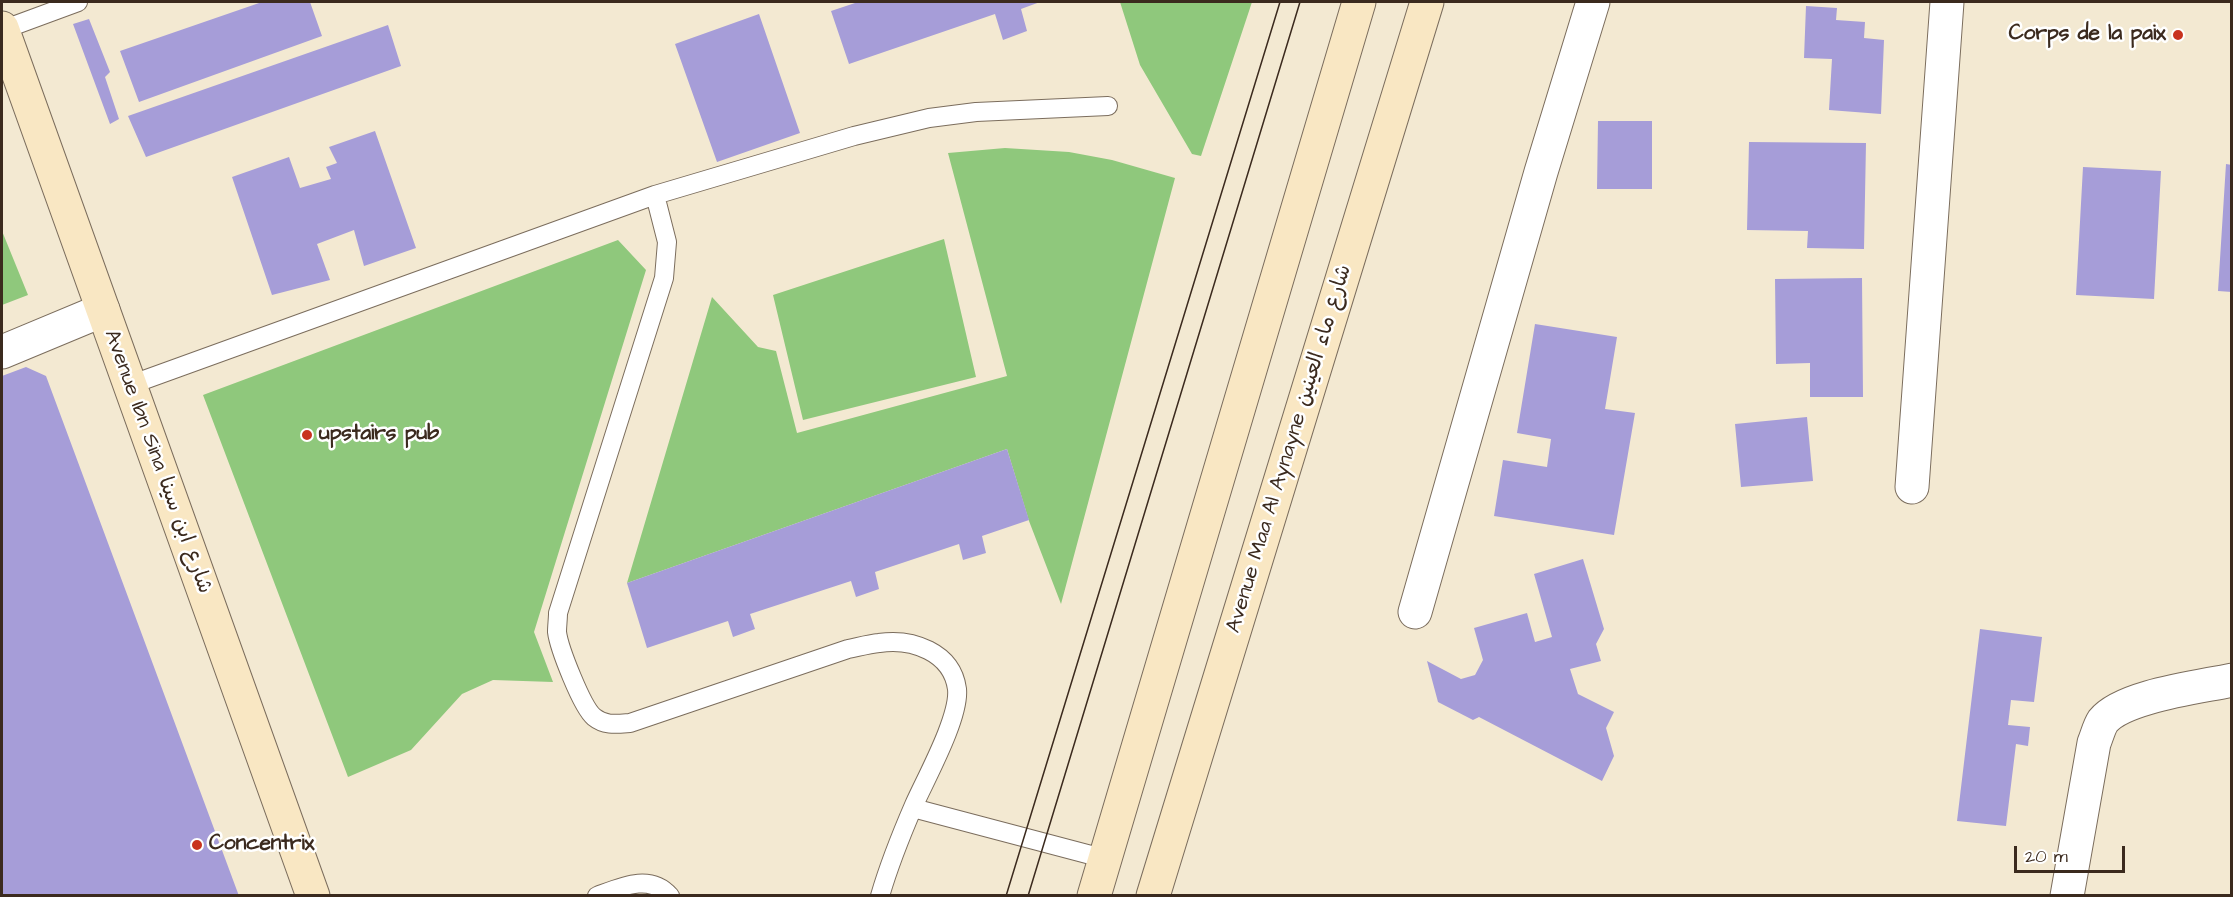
<!DOCTYPE html>
<html>
<head>
<meta charset="utf-8">
<style>
  body { margin:0 }
  #map { position:relative; width:2233px; height:897px; overflow:hidden; background:#f3e9d2; font-family:"Architects Daughter",sans-serif }
  canvas { display:block }
  .frame { position:absolute; inset:0; border:3px solid #3b2a1e; pointer-events:none }
  .scale { position:absolute; left:2014px; top:846px; width:111px; height:27px; box-sizing:border-box; border:3px solid #3b2a1e; border-top:0; padding-left:8px; font-size:18px; line-height:21px; white-space:nowrap; color:#3b2a1e; -webkit-text-stroke:4px #fff; paint-order:stroke }
</style>
</head>
<body>
<div id="map">
<canvas width="2233" height="897"></canvas>
<div class="frame"></div>
<div class="scale">20 m</div>
</div>
<script>
const c = document.querySelector('canvas').getContext('2d');
c.lineJoin = 'round';
function paint(path, color) { c.fillStyle = color; c.fill(path, 'evenodd'); }
function strokePath(path, color, width, dash) { c.strokeStyle = color; c.lineWidth = width; c.lineCap = dash ? 'butt' : 'round'; c.setLineDash(dash || []); c.stroke(path); }
function write(font, color, halo, rows, align = 'center') {
  c.font = font + ' "Architects Daughter","Playpen Sans Arabic",sans-serif'; c.lineWidth = 5; c.setLineDash([]); c.textBaseline = 'middle'; c.strokeStyle = halo; c.fillStyle = color; for (const [text, x, y, turn = 0] of rows) {
    c.save(); c.translate(x, y); c.rotate((+turn || 0) * Math.PI / 180); c.textAlign = isNaN(turn) ? turn : align; if (halo) c.strokeText(text, 0, 0); c.fillText(text, 0, 0); c.restore();
  }
}
paint(new Path2D(`
  M1120 2H1252L1201 156 1192 154 1140 65Z
  M1005 148 1069 152 1112 160 1175 178 1061 604 1029 521 1007 449 627 583 712 297 758 347 776 351 797 433 1007 376 948 153Z
  M2 231 28 295 2 305V230Z
  M944 239 976 377 803 420 773 295Z
  M618 240 646 270 534 632 553 682 493 680 462 694 411 750 348 777 203 395Z`), '#8fc87c');
paint(new Path2D(`
  M262 2H310L322 36 139 102 120 51Z
  M858 2H1040L1021 9 1027 31 1003 40 995 14 849 64 831 11Z
  M1806 6 1837 8 1836 20 1865 22 1864 38 1884 40 1881 114 1829 110 1832 59 1804 58Z
  M759 14 800 133 717 162 675 44Z
  M89 19 110 72 105 77 119 119 110 124 73 24Z
  M388 25 401 66 146 157 128 116Z
  M1598 121H1652V189H1597Z
  M375 131 416 248 364 266 354 230 317 244 330 280 272 295 232 177 289 157 300 188 331 179 326 167 337 163 329 147Z
  M1749 142 1866 143 1864 249 1807 248 1808 231 1747 230Z
  M2226 164 2232 165V292L2218 291Z
  M2083 167 2161 171 2154 299 2076 295Z
  M1862 278 1863 397H1810V363L1776 364 1775 279Z
  M1535 324 1617 337 1605 409 1635 413 1614 535 1494 516 1503 460 1547 467 1551 439 1517 433Z
  M26 367 46 376 239 896H2V376Z
  M1807 417 1813 481 1741 487 1735 424Z
  M1007 449 1029 520 982 536 986 553 963 560 959 544 875 572 879 589 856 597 851 581 750 614 755 629 733 637 728 621 647 648 627 583Z
  M1583 559 1604 629 1596 644 1601 661 1570 669 1578 694 1614 712 1606 728 1614 756 1602 781 1479 717 1473 720 1438 702 1427 661 1461 679 1475 675 1483 660 1474 628 1527 613 1535 642 1552 637 1534 574Z
  M1980 629 2042 637 2034 702 2011 700 2008 725 2030 727 2028 746 2016 744 2006 826 1957 821Z`), '#a69dd8');
const lane = new Path2D(`
  M2 30 78 2
  M655 195 667 242 664 278 558 613C558 619 557 626 557 632 559 648 582 707 594 717 605 726 617 724 630 723L848 649C858 647 869 644 879 643 912 638 952 652 957 689 960 717 926 778 914 805 901 835 889 865 880 896
  M130 385 655 195 854 136 929 118 976 112 1108 106
  M913 808 1106 859
  M597 896C621 887 650 873 670 896`);
const street = new Path2D(`
  M2 352 103 310
  M1912 487 1947 2
  M1415 612 1541 172 1593 2
  M2067 896 2094 743C2097 736 2099 727 2103 721 2123 696 2200 687 2232 680`);
const secondary = new Path2D(`
  M2 28 313 896
  M1094 896 1359 2
  M1153 896 1427 2`);
strokePath(lane, '#7b6d5d', 20);
strokePath(street, '#7b6d5d', 35);
strokePath(secondary, '#7b6d5d', 35);
strokePath(lane, '#fff', 18);
strokePath(street, '#fff', 33);
strokePath(secondary, '#f9e7c3', 33);
strokePath(new Path2D(`
  M1006 896 1280 2
  M1028 896 1300 2`), '#3b2a1e', 1.5);
for (const [x, y, r, color] of [
  [2178,35,6,"#c8321e"],
  [307,435,6,"#c8321e"],
  [197,845,6,"#c8321e"]
]) { const dot = new Path2D(); dot.arc(x, y, r, 0, 2 * Math.PI); c.fillStyle = color; c.fill(dot); strokePath(dot, '#fff', 2); }
write('bold 21px', '#3b2a1e', '#fff', [
  ["Corps de la paix",2166,35,"right"],
  ["upstairs pub",319,435],
  ["Concentrix",209,845]
], 'left');
write('21px', '#3b2a1e', '#fff', [
  ["Avenue Maa Al Aynayne شارع ماء العينين",1290,449,-73],
  ["Avenue Ibn Sina شارع ابن سينا",157,462,70]
]);
</script>
</body>
</html>
